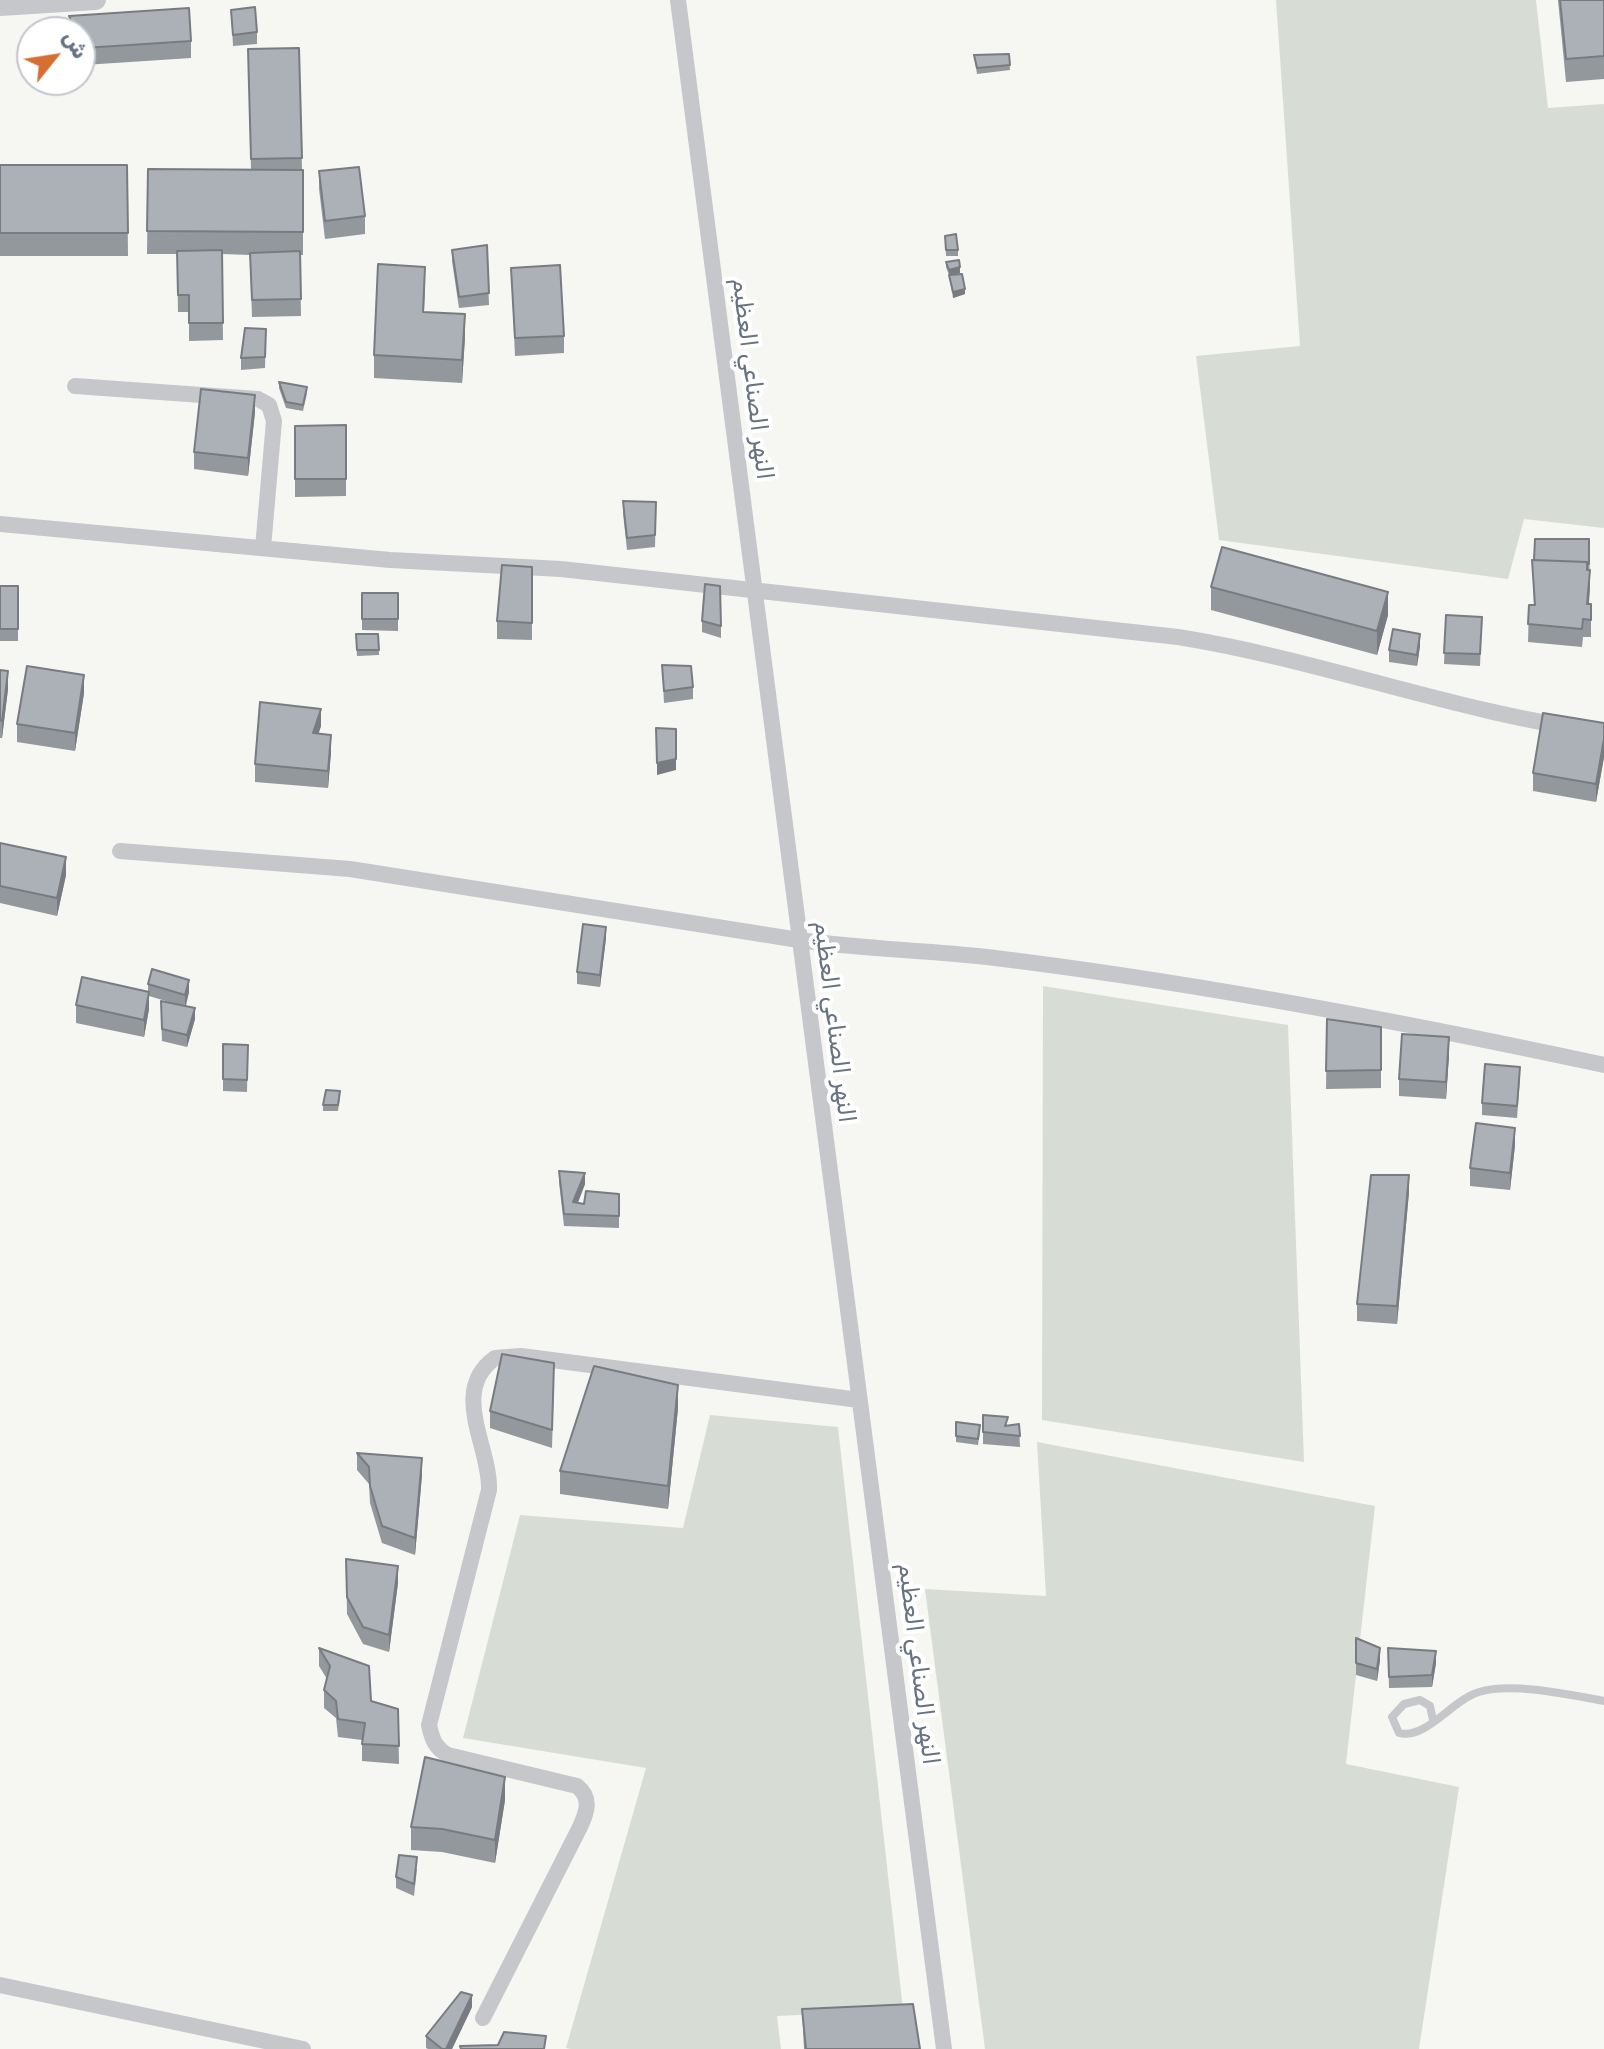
<!DOCTYPE html>
<html>
<head>
<meta charset="utf-8">
<style>
  body { margin:0 }
  #map { position:relative; width:1604px; height:2049px; overflow:hidden; background:#f6f6f3; font-family:Rubik,Vazirmatn,sans-serif }
  canvas { display:block }
  .north { position:absolute; left:16px; top:16px; width:80px; height:80px; box-sizing:border-box; background:#fff; border:2px solid #c2c7cd; border-radius:50%; rotate:60deg; font-size:22px; font-weight:700; line-height:32px; text-align:center; color:#677282 }
  .north::after { content:''; display:block; margin:auto; width:28px; height:36px; background:#d66f33; clip-path:polygon(50% 0,100% 100%,50% 72%,0 100%) }
</style>
</head>
<body>
<div id="map">
<canvas width="1604" height="2049"></canvas>
<div class="north">ش</div>
</div>
<script>
const c = document.querySelector('canvas').getContext('2d');
c.lineJoin = 'round';
function paint(path, color) { c.fillStyle = color; c.fill(path, 'evenodd'); }
function strokePath(path, color, width, dash) { c.strokeStyle = color; c.lineWidth = width; c.lineCap = dash ? 'butt' : 'round'; c.setLineDash(dash || []); c.stroke(path); }
function write(font, color, halo, rows, align = 'center') {
  c.font = font + ' Rubik,Vazirmatn,sans-serif'; c.lineWidth = 8; c.setLineDash([]); c.textBaseline = 'middle'; c.strokeStyle = halo; c.fillStyle = color; for (const [text, x, y, turn = 0] of rows) {
    c.save(); c.translate(x, y); c.rotate((+turn || 0) * Math.PI / 180); c.textAlign = isNaN(turn) ? turn : align; if (halo) c.strokeText(text, 0, 0); c.fillText(text, 0, 0); c.restore();
  }
}
paint(new Path2D(`
  M1276 0H1536L1548 108 1604 104V528L1524 519 1508 579 1219 540 1196 356 1300 346Z
  M1043 986 1288 1025 1304 1462 1042 1420Z
  M710 1415 838 1427 903 2010 777 2016 781 2049H571L566 2048 646 1768 463 1738 520 1515 683 1528Z
  M1037 1442 1375 1506 1346 1764 1459 1787 1419 2049H985L925 1589 1046 1596Z`), '#d7ddd4');
strokePath(new Path2D(`
  M1433 1720 1430 1706 1420 1700 1404 1704 1392 1717 1399 1733C1426 1740 1452 1700 1479 1692 1512 1682 1570 1695 1604 1701`), '#c5c7cb', 8);
strokePath(new Path2D(`
  M678 0 944 2049
  M75 386 258 399 269 405 274 421 263 548
  M0 524 390 560 561 569 1178 637C1322 660 1460 714 1604 732
  M120 851 350 869 799 940C861 949 924 950 987 957 1194 982 1400 1021 1604 1065
  M0 1985 303 2049
  M483 2018 580 1827C587 1812 592 1798 577 1786L448 1755C435 1748 432 1739 429 1725L489 1490C491 1448 449 1391 495 1358L521 1356 859 1400`), '#c5c7cb', 16);
strokePath(new Path2D(`
  M0 6 96 0`), '#c5c7cb', 20);
paint(new Path2D(`
  M1558 0H1604V79L1566 82Z
  M231 10 257 32V44L233 46Z
  M69 16 191 41V58L84 65 80 56V32H69Z
  M299 48 302 170H303V255H300L301 316 252 317 250 255 222 254 223 340 189 341V312H178L177 254H147L148 169 251 170 248 49Z
  M1009 54 1010 70 977 74 974 55Z
  M0 165H127L128 256H0Z
  M319 171 365 216V234L325 239 319 189Z
  M945 236 958 250V256H946Z
  M487 245 489 305 459 308 452 261V250Z
  M946 262 960 273 954 274 965 294 953 298 949 275 946 267Z
  M511 268 564 336V353L515 356Z
  M425 290 424 312 465 337 462 383 374 378V355Z
  M266 329 265 368 241 370V358Z
  M279 382 307 393 303 411 286 408 279 388Z
  M255 412 248 476 194 469V452Z
  M346 425V496L295 497V426Z
  M623 501 656 502 655 547 627 550 623 513Z
  M1589 539 1590 587 1589 604H1591V637H1583L1582 647 1528 642 1529 605H1534L1532 560Z
  M532 567V640L497 639V621Z
  M0 586H18V641H0Z
  M1211 587 1388 615 1377 655 1211 610Z
  M362 593H398V631L362 630Z
  M1446 615 1482 617 1480 666 1444 664Z
  M702 621 721 626V638L702 632Z
  M356 634 379 650V655L357 656Z
  M1420 646 1417 666 1389 662V650Z
  M662 665 693 687V699L664 703Z
  M0 670 8 689 2 738H0Z
  M84 693 75 751 17 742V724Z
  M1604 723V757L1596 802 1533 791V773Z
  M321 726 318 734 331 752 328 788 255 782V764Z
  M0 843 66 875 57 916 0 903Z
  M606 938 600 987 577 984V972Z
  M148 984 189 992 186 1006 195 1019 187 1047 162 1041 161 1013 176 1004 149 996V1009L144 1037 76 1023V1005L148 991Z
  M1327 1019 1381 1027V1088L1326 1089Z
  M223 1044 248 1045 247 1092 223 1091Z
  M1449 1055 1446 1099 1399 1096V1079Z
  M1520 1079 1517 1118 1482 1115V1103Z
  M340 1097 338 1111H323V1105Z
  M1515 1145 1510 1190 1470 1186V1168Z
  M559 1171 585 1184 578 1203 619 1216V1228L564 1226 559 1182Z
  M1409 1192 1397 1324 1357 1321V1304Z
  M554 1380 552 1448 490 1428V1411Z
  M678 1408 668 1509 560 1494V1471Z
  M983 1415 1008 1425 1019 1424 1020 1447 983 1444Z
  M956 1422 980 1431 978 1445 956 1442Z
  M357 1453 422 1475 415 1555 382 1543 370 1503 369 1484 357 1470Z
  M346 1559 398 1583 389 1652 363 1644 347 1614Z
  M1356 1638 1380 1660 1377 1681 1356 1675Z
  M319 1648 371 1701 398 1709 399 1764 362 1761V1740L338 1737 336 1718 324 1708V1690L327 1679 319 1666Z
  M1388 1648 1436 1663 1432 1687 1389 1688Z
  M505 1800 495 1863 442 1852 411 1850V1827Z
  M417 1869 414 1896 396 1888V1877Z
  M472 2007 452 2049H428L426 2048V2036Z
  M802 2009 920 2049H804Z`), '#93989d');
paint(new Path2D(`
  M960 267V273L949 276V270Z
  M965 289V294L953 298V292Z
  M465 314V337L462 383V360Z
  M255 395V412L248 476V458Z
  M1590 570V587L1587 621V604Z
  M1388 592V615L1377 655V631Z
  M1420 634V646L1417 666V655Z
  M8 671V689L2 738V721Z
  M84 675V693L75 751V733Z
  M321 709V726L313 751V733Z
  M331 735V752L328 788V771Z
  M1604 739V757L1596 802V784Z
  M676 759V770L657 775V763Z
  M66 857V875L57 916V898Z
  M606 927V938L600 987V975Z
  M189 980V992L185 1007V995Z
  M149 992V1009L144 1037V1020Z
  M195 1008V1019L187 1047V1035Z
  M1449 1037V1055L1446 1099V1082Z
  M1515 1128V1145L1510 1190V1173Z
  M585 1173V1184L573 1214V1202Z
  M1409 1175V1192L1397 1324V1306Z
  M678 1385V1408L668 1509V1486Z
  M422 1458V1475L415 1555V1538Z
  M398 1566V1583L389 1652V1635Z
  M1380 1648V1660L1377 1681V1669Z
  M1436 1651V1663L1432 1687V1675Z
  M505 1777V1800L495 1863V1840Z
  M472 1995V2007L452 2049H446Z`), '#787c80');
const building = new Path2D(`
  M1560 0H1604V56L1566 59Z
  M255 7 257 32 233 35 231 10Z
  M189 8 191 41 84 48 80 38V32H77L69 16Z
  M299 48 302 158 251 159 248 49Z
  M1009 54 1010 65 977 68 974 55Z
  M0 165H127L128 233H0Z
  M359 167 365 216 325 221 319 171Z
  M148 169 303 170V232L147 231Z
  M956 234 958 250H946L945 236Z
  M487 245 489 293 459 297 452 250Z
  M222 250 223 323H189V295H178L177 251Z
  M300 251 301 299 252 300 250 253Z
  M959 260 960 267 949 270 946 262Z
  M378 264 425 267 423 312 465 314 462 360 374 355Z
  M560 265 564 336 515 338 511 268Z
  M962 274 965 289 953 292 949 275Z
  M245 328 266 329 265 357 241 358Z
  M279 382 307 387 303 405 286 402Z
  M201 389 255 395 248 458 194 452Z
  M346 425V479H295V426Z
  M623 501 656 502 655 535 627 538Z
  M1535 539H1589V564H1587V562L1534 560Z
  M1222 547 1388 592 1377 631 1211 587Z
  M1532 560 1587 562V570H1590L1587 604H1591V620L1583 619 1582 629 1528 624 1529 605H1535Z
  M502 565 532 567V623L497 621Z
  M705 584 720 586 721 626 702 621Z
  M0 586H18V629H0Z
  M362 593H398V619H362Z
  M1446 615 1482 617 1480 654 1444 653Z
  M1393 629 1420 634 1417 655 1389 650Z
  M356 634H378L379 650H357Z
  M662 665 691 666 693 687 664 691Z
  M27 666 84 675 75 733 17 724Z
  M0 670 8 671 2 721 0 720Z
  M260 702 321 709 313 733 331 735 328 771 255 764Z
  M1543 713 1604 723V739L1596 784 1533 773Z
  M656 728 676 729V759L657 763Z
  M0 843 66 857 57 898 0 886Z
  M583 924 606 927 600 975 577 972Z
  M152 969 189 980 185 995 148 984Z
  M82 977 149 992 144 1020 76 1005Z
  M161 1001 195 1008 187 1035 162 1029Z
  M1327 1019 1381 1027V1070L1326 1071Z
  M1402 1034 1449 1037 1446 1082 1399 1079Z
  M223 1044 248 1045 247 1080 223 1079Z
  M1485 1064 1520 1067 1517 1106 1482 1103Z
  M326 1090 340 1091 338 1105H323Z
  M1476 1123 1515 1128 1510 1173 1470 1168Z
  M559 1171 585 1173 573 1202 584 1204 586 1191 619 1194V1216L564 1214Z
  M1371 1175H1409L1397 1306 1357 1304Z
  M502 1354 554 1363 552 1430 490 1411Z
  M594 1366 678 1385 668 1486 560 1471Z
  M983 1415 1008 1417 1005 1426 1019 1424 1020 1436 983 1432Z
  M956 1422 980 1425 978 1439 956 1436Z
  M357 1453 422 1458 415 1538 382 1526 370 1486 369 1467Z
  M346 1559 398 1566 389 1635 363 1627 347 1597Z
  M1356 1638 1380 1648 1377 1669 1356 1663Z
  M319 1648 369 1666 371 1701 398 1709 399 1746 362 1744 365 1723 338 1719 336 1701 324 1690 330 1666Z
  M1388 1648 1436 1651 1432 1675 1389 1677Z
  M425 1757 505 1777 495 1840 442 1829 411 1827Z
  M399 1855 417 1857 414 1884 396 1877Z
  M461 1992 472 1995 446 2049H442L426 2036Z
  M913 2004 920 2049H806L802 2009Z
  M504 2032 546 2036 544 2049H461L460 2046 498 2045Z`);
paint(building, '#abb1b7');
strokePath(building, '#787c80', 2);
write('24px', '#677282', '#fff', [
  ["النهر الصناعي العظيم",752,379,83],
  ["النهر الصناعي العظيم",834,1022,83],
  ["النهر الصناعي العظيم",918,1664,83]
]);
</script>
</body>
</html>
